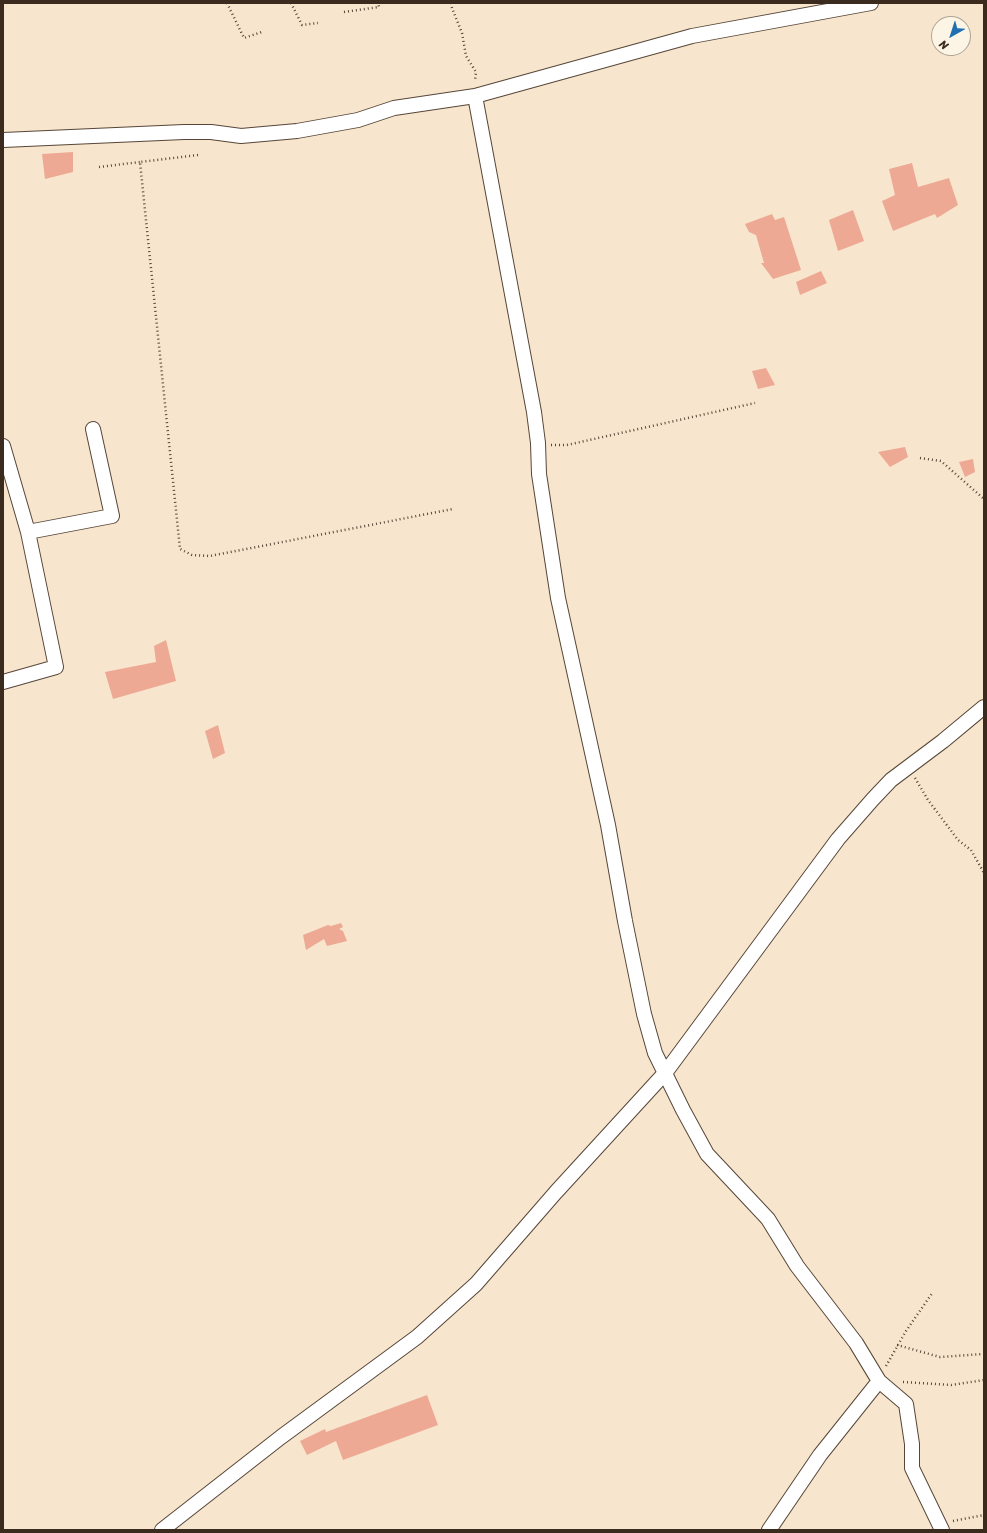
<!DOCTYPE html>
<html>
<head>
<meta charset="utf-8">
<style>
  body { margin:0 }
  #map { position:relative; width:987px; height:1533px; overflow:hidden; background:#f7e6cd; font-family:Sriracha,sans-serif }
  canvas { display:block }
  .frame { position:absolute; inset:0; border:4px solid #3b2a1e; pointer-events:none }
  .north { position:absolute; left:931px; top:16px; width:40px; height:40px; box-sizing:border-box; background:#fcf5e5; border:1px solid #afa495; border-radius:50%; rotate:219deg; font-size:11px; font-weight:700; line-height:16px; text-align:center; color:#3b2a1e }
  .north::after { content:''; display:block; margin:auto; width:14px; height:18px; background:#1f6fb2; clip-path:polygon(50% 0,100% 100%,50% 72%,0 100%) }
</style>
</head>
<body>
<div id="map">
<canvas width="987" height="1533"></canvas>
<div class="frame"></div>
<div class="north">N</div>
</div>
<script>
const c = document.querySelector('canvas').getContext('2d');
c.lineJoin = 'round';
function paint(path, color) { c.fillStyle = color; c.fill(path, 'evenodd'); }
function strokePath(path, color, width, dash) { c.strokeStyle = color; c.lineWidth = width; c.lineCap = dash ? 'butt' : 'round'; c.setLineDash(dash || []); c.stroke(path); }
paint(new Path2D(`
  M73 152V172L45 179 42 154Z
  M912 163 918 187 949 178 958 205 937 218 935 214 893 231 882 201 895 195 889 169Z
  M853 210 864 241 838 251 829 220Z
  M772 214 775 220 784 217 801 270 773 279 761 263H764L756 235 749 232 745 224Z
  M821 271 827 283 800 295 796 282Z
  M766 368 775 385 758 389 752 371Z
  M905 447 908 457 890 467 878 452Z
  M973 459 975 472 965 477 959 462Z
  M166 640 176 681 113 699 105 672 156 662 154 646Z
  M218 725 225 753 213 759 205 731Z
  M341 923 343 927 339 929 343 931 347 941 327 946 324 939 306 950 303 935 328 925 331 926Z
  M427 1395 438 1425 343 1460 336 1441 307 1455 300 1441 325 1429 326 1432Z`), '#eea994');
const minor = new Path2D(`
  M475 96 534 412 538 443 539 474 558 598 608 825 625 921 644 1014 655 1053 683 1110 707 1154 768 1219 797 1266 856 1343 879 1381 906 1404 912 1444V1468L942 1530
  M3 140 184 132H211L241 136 297 131 358 120 394 108 475 96 692 36 871 3
  M3 446 28 532 56 667 3 682
  M28 532 112 516 93 429
  M162 1530 281 1437 417 1337 476 1284 556 1192 665 1073 838 839 873 799 891 780 943 741 984 707
  M769 1530 820 1455 879 1381`);
strokePath(minor, '#574638', 16);
strokePath(new Path2D(`
  M227 3 244 38 262 32
  M291 3 302 25 318 23
  M451 3 452 8 462 33 466 56 476 72 475 81
  M344 12 379 7 378 3
  M198 155 140 162 180 549 192 555 210 556 453 509
  M99 167 140 162
  M551 445H567L755 403
  M920 458 941 461 984 499
  M915 778 928 800 958 840 971 850 984 873
  M897 1345 940 1357 984 1354
  M886 1366 906 1331 933 1292
  M903 1382 951 1385 984 1380
  M953 1521 984 1515`), '#574638', 2.5, [1, 3]);
strokePath(minor, '#fff', 14);
</script>
</body>
</html>
